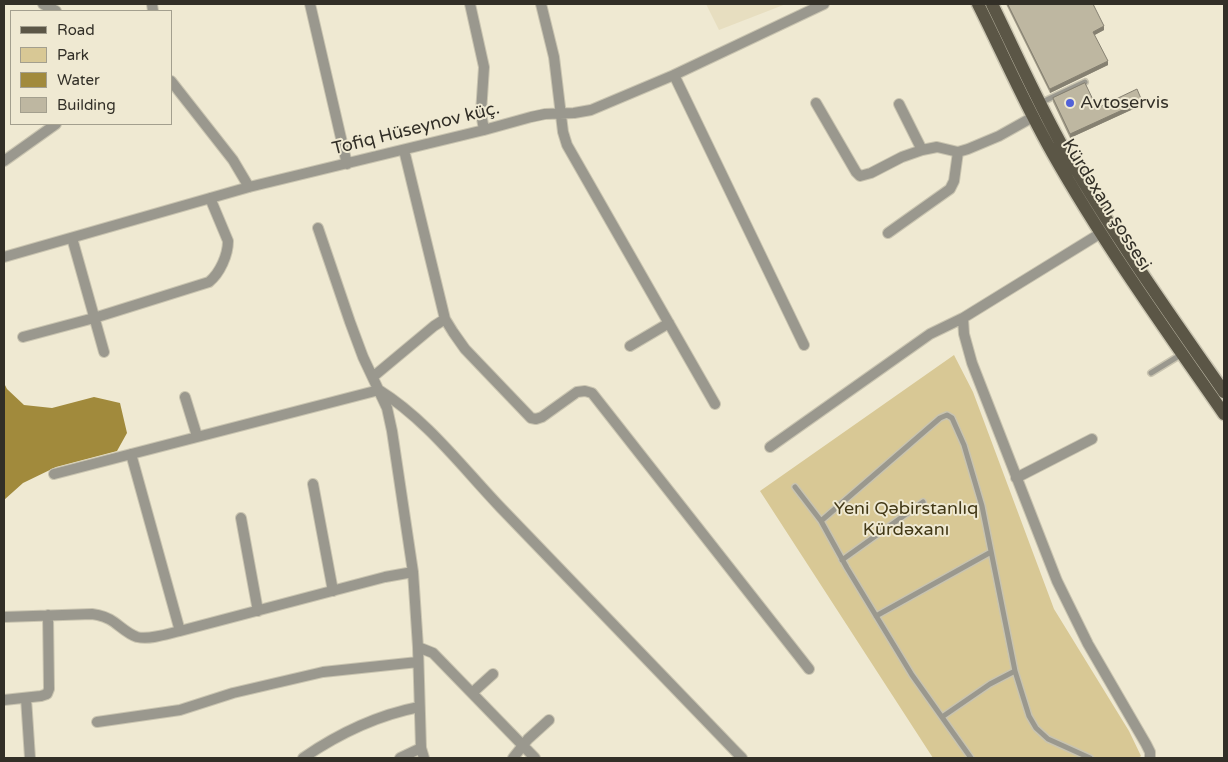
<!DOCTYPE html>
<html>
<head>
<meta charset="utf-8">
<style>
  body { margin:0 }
  #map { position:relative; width:1228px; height:762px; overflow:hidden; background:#efe9d2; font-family:"Varela Round",sans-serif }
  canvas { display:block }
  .frame { position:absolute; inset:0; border:5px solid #322f27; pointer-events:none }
  .legend { position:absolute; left:10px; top:10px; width:162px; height:115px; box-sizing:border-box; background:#efe9d2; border:1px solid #a39f8e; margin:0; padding:6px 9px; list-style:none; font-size:15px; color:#322f27 }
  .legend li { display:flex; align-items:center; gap:10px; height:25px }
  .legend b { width:25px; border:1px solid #a39f8e }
</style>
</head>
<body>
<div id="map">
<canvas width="1228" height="762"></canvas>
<div class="frame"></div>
<ul class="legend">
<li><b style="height:6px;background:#5b5646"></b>Road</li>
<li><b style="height:14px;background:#d8c895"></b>Park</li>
<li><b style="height:14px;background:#a18a3c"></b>Water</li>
<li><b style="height:14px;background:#beb7a1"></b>Building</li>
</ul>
</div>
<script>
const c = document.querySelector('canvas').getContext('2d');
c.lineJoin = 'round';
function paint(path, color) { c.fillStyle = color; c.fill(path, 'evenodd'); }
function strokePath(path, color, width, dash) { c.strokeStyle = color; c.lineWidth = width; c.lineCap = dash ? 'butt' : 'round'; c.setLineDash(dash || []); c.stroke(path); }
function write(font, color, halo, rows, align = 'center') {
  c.font = font + ' "Varela Round",sans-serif'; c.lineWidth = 4; c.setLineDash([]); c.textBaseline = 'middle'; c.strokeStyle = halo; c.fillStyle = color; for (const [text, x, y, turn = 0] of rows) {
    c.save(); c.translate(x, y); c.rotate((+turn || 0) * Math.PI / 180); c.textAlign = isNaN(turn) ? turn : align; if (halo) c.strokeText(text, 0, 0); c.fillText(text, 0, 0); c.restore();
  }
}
paint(new Path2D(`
  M706 4H786L719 30Z`), '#e7dec0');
paint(new Path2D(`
  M954 355 973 392 1054 609 1129 731 1141 756 1138 758H933L760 491Z`), '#d8c895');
paint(new Path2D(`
  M4 383 7 389 24 405 52 408 94 397 120 403 127 433 117 451 56 467 23 483 4 500Z`), '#a18a3c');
const lane = new Path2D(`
  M1040 103 1085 82
  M1151 373 1182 354
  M795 487 821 521 847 568 912 675 971 758
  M821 521 940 418 947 415 952 418 964 445 982 506 1015 671 1029 716 1036 728 1048 739 1090 758
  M842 560 923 502
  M876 616 991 552
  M942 717 990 684 1015 671`);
const street = new Path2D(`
  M43 4 56 11
  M152 4 153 11
  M310 4 347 164
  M470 4 484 67 481 113 484 130
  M541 4 554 57 563 132 567 145 715 404
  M674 75 804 345
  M171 81 233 160 249 187
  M816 103 856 172 860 176 871 173 902 157 922 150 937 147 958 152 968 149 999 136 1033 117
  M899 104 922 150
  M404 150 445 319 453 332 465 349 531 418 536 419 542 417 577 392 585 391 592 393 809 669
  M4 161 56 124
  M318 228 350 322 363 357 387 408 392 431 413 572 418 647 421 748 424 758
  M888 233 950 189 954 181 958 152
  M1101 233 963 318 964 334 972 363 1057 581 1088 644 1146 744 1150 752V758
  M72 238 104 352
  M4 257 249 187 484 130 531 117 545 114 574 113 591 110 674 75 824 4
  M23 337 94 318 209 282C220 273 228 255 228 241L210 198
  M630 346 669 323
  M374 376 434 326 445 319
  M185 397 197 436
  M770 447 930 334 963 318
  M131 454 180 631
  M54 474 379 390C427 420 462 467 501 508 581 591 661 675 742 758
  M1016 478 1092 439
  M313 484 333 591
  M241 518 258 611
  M4 617 92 614C100 615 107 617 114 622 121 627 128 634 137 637 150 640 167 634 180 631L385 577 413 572
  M418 647 433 653 535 758
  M472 693 493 674
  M26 698 30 758
  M4 700 41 696 47 694 49 689 48 615
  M97 722 180 710 233 693 323 672 418 662
  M303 758C338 734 378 715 419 707
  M400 758 421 748
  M513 758 528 739 549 720`);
const primary = new Path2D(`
  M978 4C1003 54 1025 105 1053 154 1104 244 1165 329 1224 414
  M992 4C1016 53 1038 103 1065 151 1113 234 1169 313 1224 392`);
strokePath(lane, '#c9c4b0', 8);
strokePath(street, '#c9c4b0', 12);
strokePath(primary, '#c9c4b0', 15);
strokePath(lane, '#9a988e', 5);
strokePath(street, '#9a988e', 10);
strokePath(primary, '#5b5646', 12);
paint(new Path2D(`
  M1006 4H1093L1104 30 1094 35 1108 65 1050 93Z
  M1053 98 1097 108 1142 105 1070 138 1053 102Z`), '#a39d8a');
paint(new Path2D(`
  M1104 26V30L1093 36V32Z
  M1108 61V65L1050 93V89Z
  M1142 101V105L1070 138V134Z`), '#858071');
const building = new Path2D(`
  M1008 4H1093L1104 26 1093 32 1108 61 1050 89Z
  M1085 83 1097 108 1137 89 1142 101 1070 134 1053 98Z`);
paint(building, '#beb7a1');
strokePath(building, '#858071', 1);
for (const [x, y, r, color] of [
  [1070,103,5,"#5262d8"]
]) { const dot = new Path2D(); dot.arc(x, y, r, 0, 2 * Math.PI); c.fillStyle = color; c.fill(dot); strokePath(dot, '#efe9d2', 2); }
write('18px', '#322f27', '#efe9d2', [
  ["Avtoservis",1080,103]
], 'left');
write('18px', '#322f27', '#efe9d2', [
  ["Tofiq Hüseynov küç.",416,129,-14],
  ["Kürdəxanı şossesi",1106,205,58]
]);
write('18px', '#423816', '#efe9d2', [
  ["Yeni Qəbirstanlıq",906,509],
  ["Kürdəxanı",906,530]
]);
</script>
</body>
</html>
